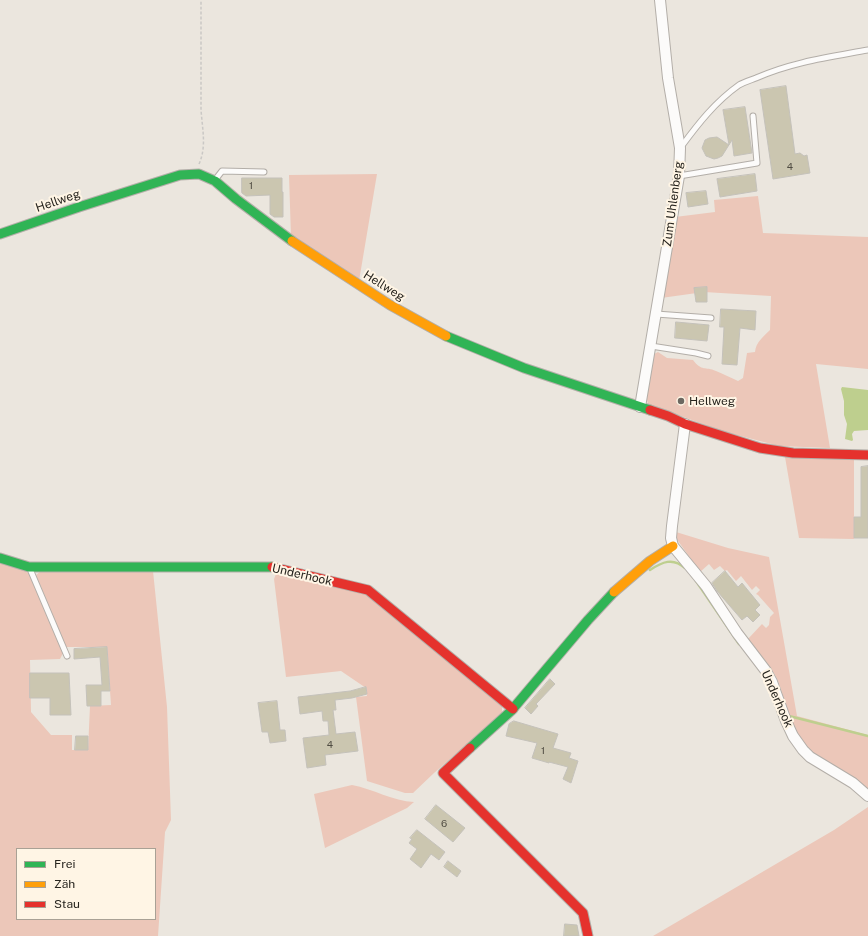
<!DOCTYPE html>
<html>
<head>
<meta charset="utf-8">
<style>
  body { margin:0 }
  #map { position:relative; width:868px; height:936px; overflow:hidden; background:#ebe6de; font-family:"Public Sans",sans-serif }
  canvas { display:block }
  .legend { position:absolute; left:16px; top:848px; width:140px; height:72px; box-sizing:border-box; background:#fff5e5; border:1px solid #a9a195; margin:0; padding:5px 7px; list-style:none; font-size:12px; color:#27241e }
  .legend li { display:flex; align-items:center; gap:8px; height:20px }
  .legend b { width:20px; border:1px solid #a9a195 }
</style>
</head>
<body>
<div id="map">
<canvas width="868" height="936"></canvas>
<ul class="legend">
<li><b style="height:5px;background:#30b455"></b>Frei</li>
<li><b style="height:5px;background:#ff9f0a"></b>Zäh</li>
<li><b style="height:5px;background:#e5322d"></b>Stau</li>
</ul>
</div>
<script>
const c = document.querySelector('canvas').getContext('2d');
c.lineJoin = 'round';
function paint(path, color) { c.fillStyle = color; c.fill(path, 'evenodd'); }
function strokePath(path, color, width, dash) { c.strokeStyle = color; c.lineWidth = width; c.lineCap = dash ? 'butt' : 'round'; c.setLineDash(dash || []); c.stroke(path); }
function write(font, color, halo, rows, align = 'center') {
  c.font = font + ' "Public Sans",sans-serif'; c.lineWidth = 4; c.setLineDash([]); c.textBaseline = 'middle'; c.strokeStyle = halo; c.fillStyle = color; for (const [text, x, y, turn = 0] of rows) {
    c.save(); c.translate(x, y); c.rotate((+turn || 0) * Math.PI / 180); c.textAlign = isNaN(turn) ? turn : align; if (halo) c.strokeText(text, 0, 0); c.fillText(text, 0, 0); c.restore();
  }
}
paint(new Path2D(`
  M377 174 359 281 291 237 289 175Z
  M758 196 763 233 868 237V369L816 364 830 448 779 446 722 431 648 404 646 396 652 355 658 352 667 358 693 360C702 372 705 366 716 371 723 374 730 377 738 381L743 378 747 353 755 352C756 342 763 337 770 330L771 296 704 292 661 298 675 217 715 212 714 200Z
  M785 457 854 459V539L799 538Z
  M676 532 728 548 769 557 797 716 868 735V789C850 775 825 767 809 750 791 731 787 705 778 681 771 665 758 652 747 640L762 624 766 628 769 625 770 617 774 613 758 595 756 594 760 590 756 586 752 590 741 576 736 581 727 570 725 571 720 566 714 570 709 564 700 572 676 538Z
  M0 562 25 571 31 575 63 653 60 659 30 660 31 712 51 735H72V750H88L90 706 111 705 107 647H66L36 575 41 571H153L167 707 171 820 165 832 158 936H0ZM17 849H155V919H17Z
  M276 574 366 594 502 705V714L434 773 413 793H405L367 781 356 697 367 696 366 688 341 671 286 677 274 579Z
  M352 785C373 789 393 801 414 802L407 808 325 848 314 794Z
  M868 807V936H653L834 830Z`), '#ecc7b9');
paint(new Path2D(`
  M842 387 868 390V430L854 431 852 434 853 440 852 441 845 439 847 424 844 415V401L841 389Z`), '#becf8e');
strokePath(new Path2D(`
  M650 570C662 562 673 557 685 568
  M696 581 739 644
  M789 716 868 736`), '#becf8e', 2.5);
const building = new Path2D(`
  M786 86 795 154 800 153 804 156 807 155 810 173 773 179 760 90Z
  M745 107 752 153 734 156 732 140 722 156 718 158 714 159 706 156 702 148 705 140 709 138 717 137 729 145 723 110Z
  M755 174 757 191 720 197 717 179Z
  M242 178H282V192H283V217H274L270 214V195L246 196 242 193Z
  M706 191 708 204 688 207 686 193Z
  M707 287V302H696L694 288Z
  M721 309 756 311 755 330 740 328 737 365 722 364 724 327H720Z
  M676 322 709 325 707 341 675 338Z
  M868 466V538H854V517H861V467Z
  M725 571 738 587 742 583 760 605 755 610 760 615 753 622 747 616 742 620 717 591 712 583Z
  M107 647 110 691H101V706H87L86 685H102L100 657 74 659V649Z
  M30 673H69L71 715H50V698H30Z
  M550 679 555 684 536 704 538 706 531 714 525 708Z
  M366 687 367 694 352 698 335 700 336 710H333L336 734 355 732 358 751 325 755 326 765 307 768 303 738 329 735 328 721H323L322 711 300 714 298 697 350 691Z
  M277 701 280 730H285L286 741 270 743 268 732H262L258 703Z
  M514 721 558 734 553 748 571 753 569 758 578 761 571 783 563 779 568 767 549 762V763L532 758 537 743 506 736 509 724Z
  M76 736H88V750H75Z
  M436 805 465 828 453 842 425 819Z
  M417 830 445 852 439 860 431 854 421 868 410 859 417 849 409 843 412 839 410 838Z
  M448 861 461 871 457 877 444 867Z
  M565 924 577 925 579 936H564Z`);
paint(building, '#cbc6b0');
strokePath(building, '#c4c1ba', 1);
const lane = new Path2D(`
  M681 147C698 124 715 102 739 85 744 82 751 80 756 78 792 62 830 57 868 50
  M679 176 757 163 753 116
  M215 180 222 171 264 172
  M656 314 711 318
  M651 346 696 353 708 356
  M30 569 67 656`);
const street = new Path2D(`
  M640 407 679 176 680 148 668 78 660 0
  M685 424 672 526 671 538 673 546 706 586 737 633 766 671 772 682 786 721 793 736 803 750 810 757 853 783 868 796`);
const fast = new Path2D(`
  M0 234 79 207 180 175 199 174 215 181 236 199 292 241
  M446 336 524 368 650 410
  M0 558 29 567H272
  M470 748 511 711 588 620 614 592`);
const slow = new Path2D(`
  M292 241 390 305 446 336
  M614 592 650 561 673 546`);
const jam = new Path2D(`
  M650 410 668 416 685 424 760 448 793 453 868 455
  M272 567 368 590 513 709
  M470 748 443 773 583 913 588 936`);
strokePath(lane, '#b3aea8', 7);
strokePath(street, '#b3aea8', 12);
strokePath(fast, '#b3aea8', 11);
strokePath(slow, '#b3aea8', 11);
strokePath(jam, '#b3aea8', 11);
strokePath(new Path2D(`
  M199 164C207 146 202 128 201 109 201 73 201 36 201 0`), '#cac8c5', 1.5, [3, 2]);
strokePath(lane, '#fcfbfa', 5);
strokePath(street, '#fcfbfa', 10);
strokePath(fast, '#30b455', 9);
strokePath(slow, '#ff9f0a', 9);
strokePath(jam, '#e5322d', 9);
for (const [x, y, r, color] of [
  [681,401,4,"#6c6861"]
]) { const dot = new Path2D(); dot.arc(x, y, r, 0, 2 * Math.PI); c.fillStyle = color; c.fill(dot); strokePath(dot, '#fff5e5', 1.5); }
write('10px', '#504c42', null, [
  ["4",790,167],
  ["1",251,186],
  ["4",330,745],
  ["1",543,751],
  ["6",444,824]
]);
write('12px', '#27241e', '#fff5e5', [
  ["Hellweg",58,201,-19],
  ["Zum Uhlenberg",673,204,-82],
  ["Hellweg",384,286,32],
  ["Underhook",302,575,13],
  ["Underhook",777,699,66]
]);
write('12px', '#27241e', '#fff5e5', [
  ["Hellweg",689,401]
], 'left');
</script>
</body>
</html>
